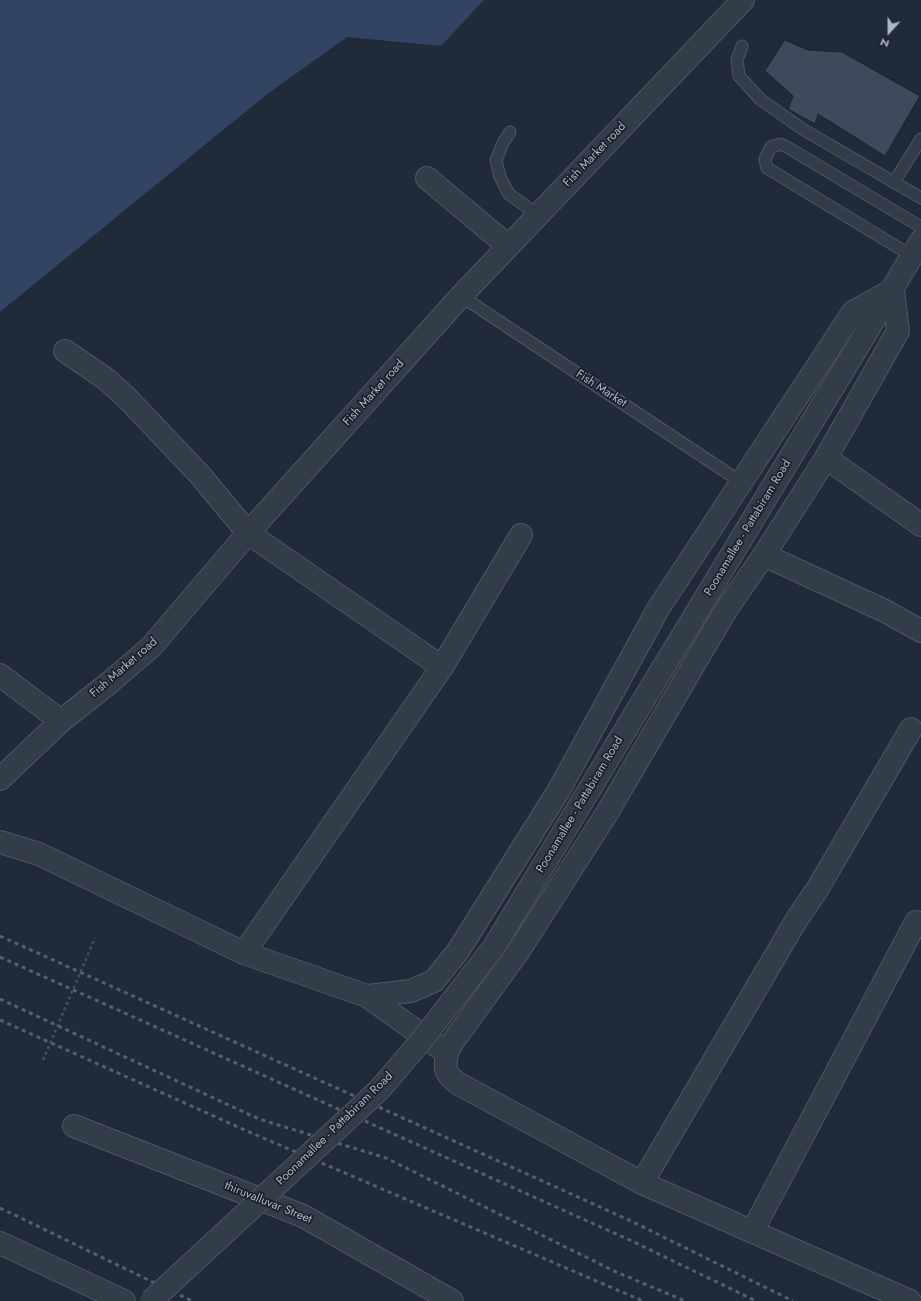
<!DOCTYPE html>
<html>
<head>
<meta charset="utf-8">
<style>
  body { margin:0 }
  #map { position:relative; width:921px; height:1301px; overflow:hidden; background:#202a39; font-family:Jost,sans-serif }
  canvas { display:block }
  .north { position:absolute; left:869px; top:12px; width:40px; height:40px; -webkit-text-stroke:3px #19212d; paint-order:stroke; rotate:201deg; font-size:11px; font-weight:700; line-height:16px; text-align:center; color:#adb6c6 }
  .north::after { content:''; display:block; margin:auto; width:14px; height:18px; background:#adb6c6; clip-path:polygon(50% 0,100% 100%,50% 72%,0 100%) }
</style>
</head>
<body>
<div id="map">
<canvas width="921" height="1301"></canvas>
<div class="north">N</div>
</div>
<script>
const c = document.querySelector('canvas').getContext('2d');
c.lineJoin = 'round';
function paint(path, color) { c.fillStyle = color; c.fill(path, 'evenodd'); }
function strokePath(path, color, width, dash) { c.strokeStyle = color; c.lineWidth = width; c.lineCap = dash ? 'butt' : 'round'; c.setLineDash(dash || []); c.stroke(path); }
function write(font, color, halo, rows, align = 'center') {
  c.font = font + ' Jost,sans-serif'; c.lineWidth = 3.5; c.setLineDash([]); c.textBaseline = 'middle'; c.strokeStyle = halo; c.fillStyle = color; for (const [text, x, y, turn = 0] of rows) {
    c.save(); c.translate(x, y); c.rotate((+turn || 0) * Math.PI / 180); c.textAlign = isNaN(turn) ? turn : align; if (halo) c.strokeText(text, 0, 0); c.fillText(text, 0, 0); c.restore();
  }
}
paint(new Path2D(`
  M0 0H484L441 46 347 37 266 95 0 312Z`), '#324461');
const building = new Path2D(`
  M785 40 808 50 842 52 920 96 885 156 818 114 815 124 788 109 793 96 765 71Z`);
paint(building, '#3e495b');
strokePath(building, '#1b232f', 1);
const service = new Path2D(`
  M742 46 737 60 739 76 761 100 804 130 921 198
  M510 132 503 143 496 160 500 177 509 194 538 215
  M894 182 921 139
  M912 256 767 168 765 159 771 147 780 144 787 147 921 227
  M461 296 741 482`);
const minor = new Path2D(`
  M427 178 508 246
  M65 351 106 379 127 398 200 475 248 533 442 667
  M826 458 921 525
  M764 555 885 611 921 631
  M0 675 61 721
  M244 953 442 667 521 535
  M447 1053C444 1070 445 1074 459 1084L642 1183 910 1301
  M74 1126 303 1216 452 1301
  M642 1183 797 919 818 888 911 729
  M752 1232 916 922
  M0 1243 124 1301`);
const tertiary = new Path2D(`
  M861 341 921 241
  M0 779 61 721 109 683 151 647 248 533 461 296 743 0
  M0 842 39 854 244 953 367 996 411 991 434 981 458 951 559 790 658 609 853 312 893 290
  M367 996 447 1053 452 1043 518 952 607 813 726 610 764 555 826 458 898 331 893 290`);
strokePath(service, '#4e5664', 13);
strokePath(minor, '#4e5664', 24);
strokePath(tertiary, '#4e5664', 24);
strokePath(service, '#333c49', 11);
strokePath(minor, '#333c49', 22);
strokePath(tertiary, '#333c49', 22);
strokePath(new Path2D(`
  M0 936 631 1221 793 1301
  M0 957 634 1242 756 1301
  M0 999 259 1119 386 1158 614 1271 685 1301
  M0 1020 247 1131 643 1301
  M0 1208 192 1301`), '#555f70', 3, [4, 4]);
const tertiaryBridge = new Path2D(`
  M151 1301 379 1090 421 1041 494 947 861 341`);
strokePath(tertiaryBridge, '#4e5664', 24, []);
strokePath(new Path2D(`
  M43 1060 95 938`), '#3f5357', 2.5, [3, 3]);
strokePath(tertiaryBridge, '#333c49', 22);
write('12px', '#adb6c6', '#19212d', [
  ["Fish Market road",595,155,-46],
  ["Fish Market",601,389,33],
  ["Fish Market road",374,393,-48],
  ["Poonamallee - Pattabiram Road",748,528,-59],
  ["Fish Market road",124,668,-41],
  ["Poonamallee - Pattabiram Road",580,805,-59],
  ["Poonamallee - Pattabiram Road",335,1129,-44],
  ["thiruvalluvar Street",268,1203,22]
]);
</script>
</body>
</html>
